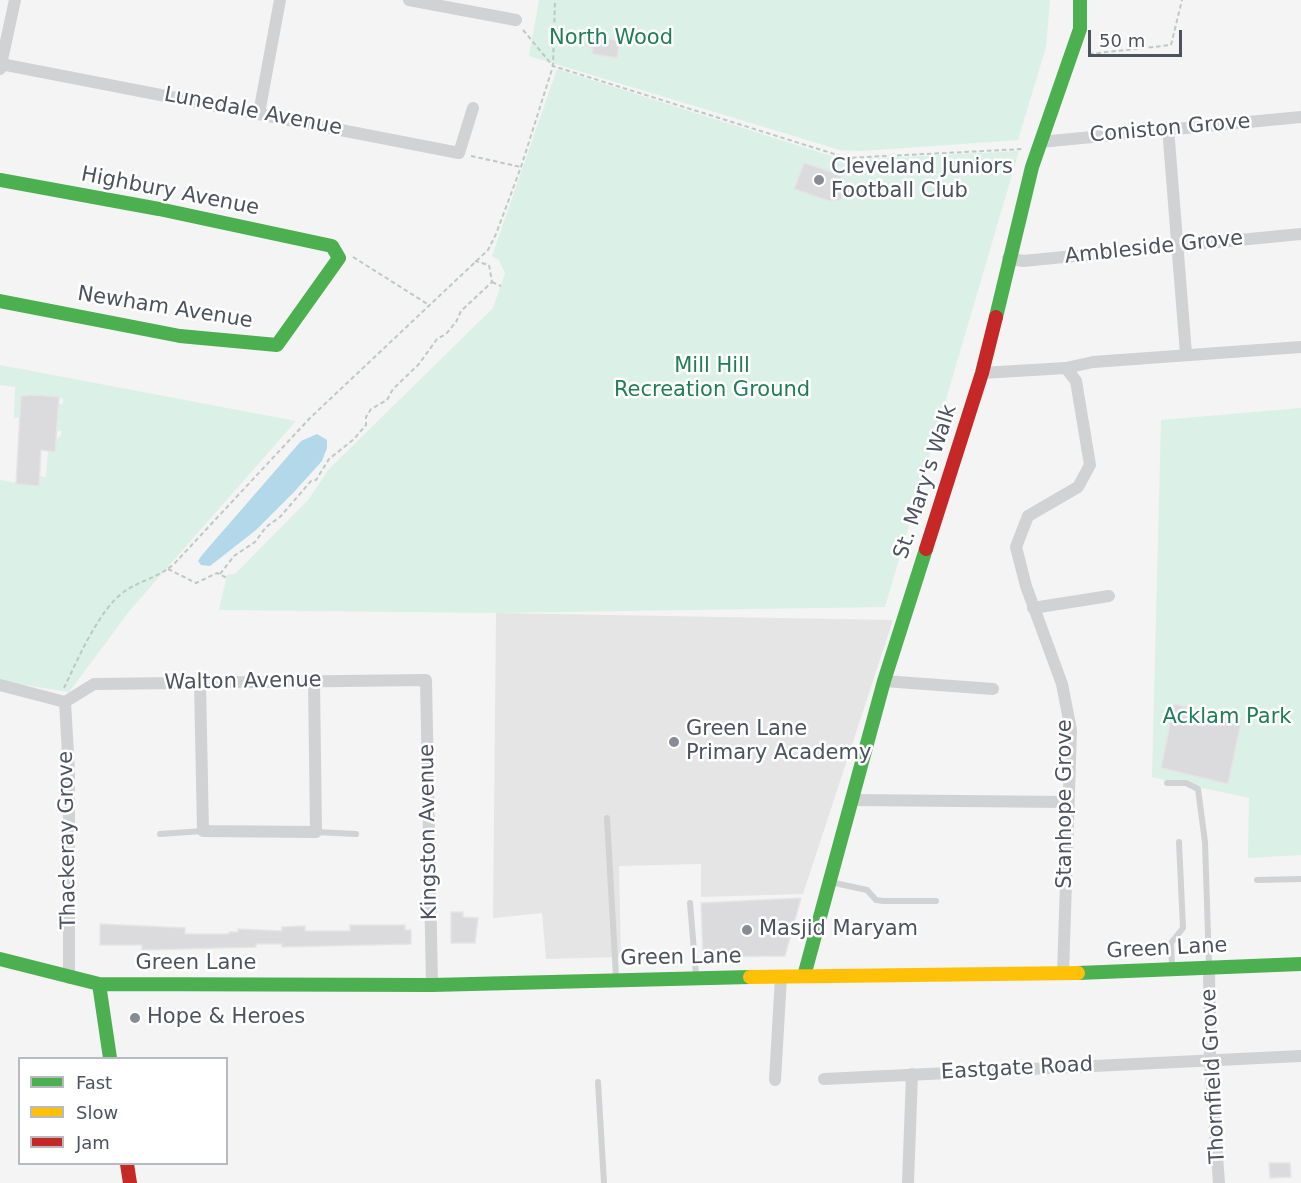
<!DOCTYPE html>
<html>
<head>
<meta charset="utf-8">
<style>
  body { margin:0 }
  #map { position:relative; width:1301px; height:1183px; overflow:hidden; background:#f4f4f4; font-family:"DejaVu Sans",sans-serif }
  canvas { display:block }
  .legend { position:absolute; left:18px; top:1057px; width:210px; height:108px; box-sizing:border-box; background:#fff; border:2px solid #b7babf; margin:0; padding:8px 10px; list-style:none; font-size:18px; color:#4c535f }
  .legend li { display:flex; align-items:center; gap:12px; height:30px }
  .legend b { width:30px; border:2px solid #b7babf }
  .scale { position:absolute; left:1088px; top:30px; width:94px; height:27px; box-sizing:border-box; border:3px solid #4c535f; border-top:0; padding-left:8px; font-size:18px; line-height:21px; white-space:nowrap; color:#4c535f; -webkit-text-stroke:4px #fff; paint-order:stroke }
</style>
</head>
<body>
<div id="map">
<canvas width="1301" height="1183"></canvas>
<ul class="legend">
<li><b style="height:8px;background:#4caf50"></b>Fast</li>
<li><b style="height:8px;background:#ffc107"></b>Slow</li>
<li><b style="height:8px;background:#c62828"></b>Jam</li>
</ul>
<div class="scale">50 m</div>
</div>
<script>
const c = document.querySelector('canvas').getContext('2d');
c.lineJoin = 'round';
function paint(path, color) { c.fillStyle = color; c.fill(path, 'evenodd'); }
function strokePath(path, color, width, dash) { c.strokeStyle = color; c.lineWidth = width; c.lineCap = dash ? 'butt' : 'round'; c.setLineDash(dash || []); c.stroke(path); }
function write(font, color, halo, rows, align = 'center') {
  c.font = font + ' "DejaVu Sans",sans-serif'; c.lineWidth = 5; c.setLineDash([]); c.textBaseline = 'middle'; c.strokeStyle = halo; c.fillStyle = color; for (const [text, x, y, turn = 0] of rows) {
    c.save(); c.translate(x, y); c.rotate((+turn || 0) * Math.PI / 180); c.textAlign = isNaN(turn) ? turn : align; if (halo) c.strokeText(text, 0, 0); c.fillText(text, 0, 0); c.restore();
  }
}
paint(new Path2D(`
  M496 613 893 620 803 894 701 897V864L619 866 621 957 546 959 542 913 493 918Z`), '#e6e5e5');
paint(new Path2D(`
  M539 0H1050L1046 47 1018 140 862 151 840 150 529 56Z
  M557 69 844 160 1019 151 885 607 496 613 219 610 227 575 235 574 309 499 328 470 493 308 505 273 499 260 492 256Z
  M0 365 296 421 131 609 69 692 0 681V480L38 486 39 476 46 477 48 451H54L55 440 61 436V431H57L59 404H63V399L59 397 22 396 20 418H14L15 387 0 385Z
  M1301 408V855L1248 858 1249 798 1152 777 1161 420Z`), '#dbf0e6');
paint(new Path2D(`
  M317 434 327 440V448L322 461 294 492 256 530 210 566 201 565 198 561 202 555 301 441Z`), '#b3d8ea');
const building = new Path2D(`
  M588 35 620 41 617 58 592 54 593 47 586 46Z
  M804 163 832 172 841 171 842 200 829 201 794 189Z
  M33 395 59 397 55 452 41 450 39 486 16 484 21 396Z
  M1174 704 1242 718 1228 784 1161 768Z
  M801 898 785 956 703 957 701 903Z
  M451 912H463V917L478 918 475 943H451Z
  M100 924 185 928V934H229V932H238V929L282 931V927L305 926V931H350V925H405V930H411V944L282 947V944H256V947L142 950V945H100Z
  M1269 1163H1290L1291 1177 1270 1178Z`);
paint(building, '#dbdbdd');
strokePath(building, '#e5e5e6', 1.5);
strokePath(new Path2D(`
  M523 30 553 66 847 158 1023 149
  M1089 54 1171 45 1182 0
  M471 156 521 167
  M353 257 429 305
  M492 282 501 286
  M168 569 196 583 217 573 227 578
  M220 574 234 556 255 542 266 527 280 517 311 481 316 480 329 459 354 439 366 425V417L371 409 387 400 393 389 419 364 437 339 446 334 456 322 461 311 492 282 489 265 475 261
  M64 688C78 659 99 609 125 591 141 580 156 579 174 564L310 418 488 250 496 234 521 167 553 66 555 0`), '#bec8c6', 2, [4.5, 3]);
strokePath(new Path2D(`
  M1167 783H1186L1198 789 1205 842 1209 965
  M607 818 616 977
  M316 832 356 834
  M160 834 203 831
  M1257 880 1301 879
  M830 882 867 890 876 900 884 901H936
  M690 903 696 975
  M1172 966 1171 943 1183 928 1179 842
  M598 1082 604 1183`), '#d0d2d4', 6);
strokePath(new Path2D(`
  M409 0 516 20
  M1 64 459 153 473 108
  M0 69 15 0
  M259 113 280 0
  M1168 128 1186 354
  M1040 142 1301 117
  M1008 258 1023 261 1301 234
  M1066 368 1093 362 1301 347
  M982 373 1066 368 1076 381 1090 465 1078 487 1028 516 1016 547 1026 586 1062 684 1071 730 1063 974
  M1033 608 1109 596
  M884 681 993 689
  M200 683 203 831 316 832 314 681
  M0 685 65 702
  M65 702 94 684 426 680 432 985
  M65 702 69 771V978
  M852 800 1068 802
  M1209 968 1210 1060 1219 1183
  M824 1079 1301 1056
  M775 1080 781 977
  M908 1183 912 1074`), '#d0d2d4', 12);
strokePath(new Path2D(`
  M0 180 159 209 332 246 339 258 277 345 180 336 0 301
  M996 317 1032 167 1080 29V0
  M0 959 99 984 432 985 750 977
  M1078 973 1301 964
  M804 976 884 681 926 549
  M99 984 110 1058`), '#4caf50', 14);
strokePath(new Path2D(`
  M750 977 1078 973`), '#ffc107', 14);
strokePath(new Path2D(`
  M926 549 982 373 996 317
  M127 1164 130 1183`), '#c62828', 14);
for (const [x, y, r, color] of [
  [819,180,6,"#878b93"],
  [674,742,6,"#878b93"],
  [747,930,6,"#878b93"],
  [135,1018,6,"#878b93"]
]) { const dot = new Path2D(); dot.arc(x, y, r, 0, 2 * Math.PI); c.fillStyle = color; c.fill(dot); strokePath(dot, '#fff', 2); }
write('21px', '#207d5a', '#fff', [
  ["North Wood",611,39],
  ["Mill Hill",712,367],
  ["Recreation Ground",712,391],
  ["Acklam Park",1227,718]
]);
write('21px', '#4c535f', '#fff', [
  ["Lunedale Avenue",253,112,11],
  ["Coniston Grove",1170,129,-5],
  ["Highbury Avenue",170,192,11],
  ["Ambleside Grove",1154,248,-6],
  ["Newham Avenue",165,308,9],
  ["St. Mary's Walk",926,482,-72],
  ["Walton Avenue",243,682,-1],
  ["Stanhope Grove",1066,804,-90],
  ["Kingston Avenue",429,832,-91],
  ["Thackeray Grove",68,840,-91],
  ["Green Lane",1167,949,-3],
  ["Green Lane",681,958,-1],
  ["Green Lane",196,964],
  ["Eastgate Road",1017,1069,-3],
  ["Thornfield Grove",1214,1076,-93]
]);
write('21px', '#4c535f', '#fff', [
  ["Cleveland Juniors",831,168],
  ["Football Club",831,192],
  ["Green Lane",686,730],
  ["Primary Academy",686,754],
  ["Masjid Maryam",759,930],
  ["Hope & Heroes",147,1018]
], 'left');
</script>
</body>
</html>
